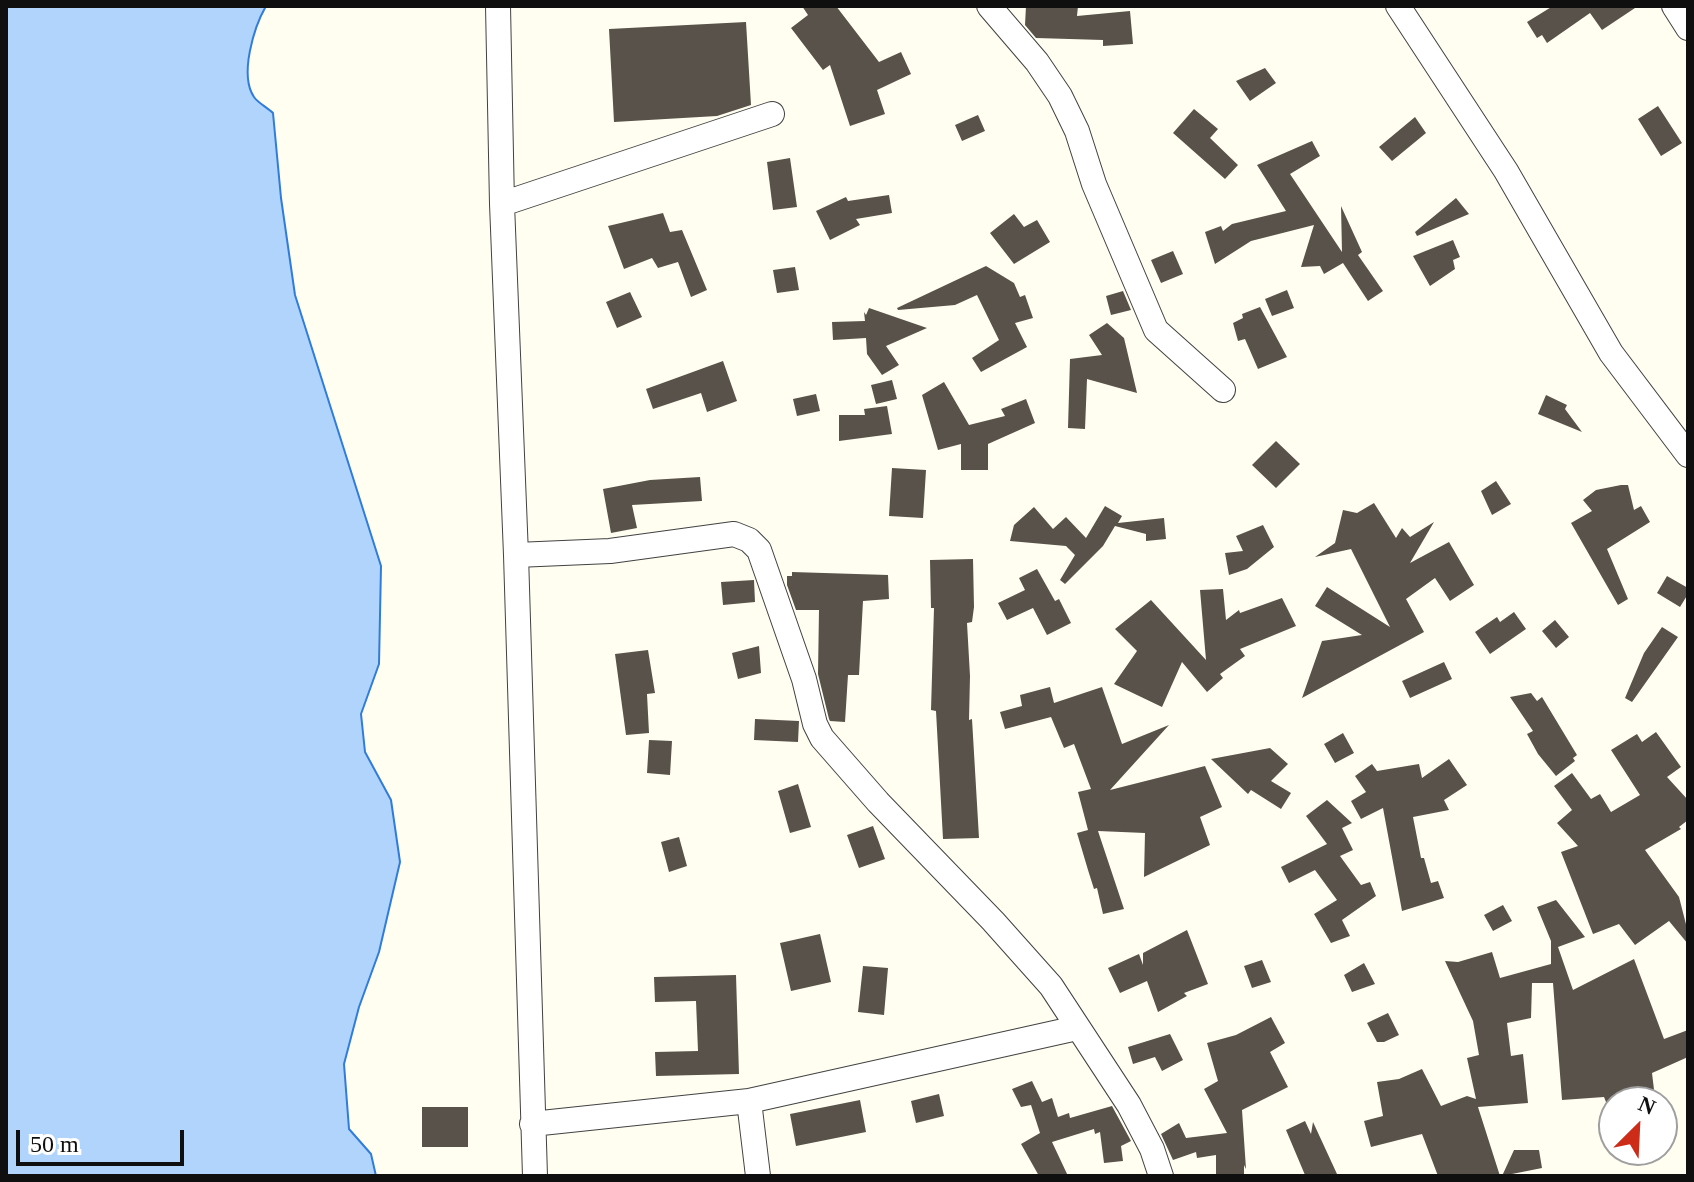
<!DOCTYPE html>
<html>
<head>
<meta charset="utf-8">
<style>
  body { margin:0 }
  #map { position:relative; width:1694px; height:1182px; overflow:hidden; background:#fffef1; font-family:Georgia,serif }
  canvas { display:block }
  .frame { position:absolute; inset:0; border:8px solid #0f0f0f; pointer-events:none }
  .north { position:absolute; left:1598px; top:1086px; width:80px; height:80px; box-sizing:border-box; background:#fff; border:2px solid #9f9f9f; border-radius:50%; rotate:24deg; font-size:22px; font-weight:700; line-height:32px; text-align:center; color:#0f0f0f }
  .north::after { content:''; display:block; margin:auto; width:28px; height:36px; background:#cd2c19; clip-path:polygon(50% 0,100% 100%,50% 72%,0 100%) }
  .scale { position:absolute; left:16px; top:1130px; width:168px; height:36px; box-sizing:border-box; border:4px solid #0f0f0f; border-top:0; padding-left:10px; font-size:24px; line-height:28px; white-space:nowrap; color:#0f0f0f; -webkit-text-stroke:6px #fff; paint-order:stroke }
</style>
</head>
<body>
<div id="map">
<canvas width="1694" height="1182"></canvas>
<div class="frame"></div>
<div class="north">N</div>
<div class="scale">50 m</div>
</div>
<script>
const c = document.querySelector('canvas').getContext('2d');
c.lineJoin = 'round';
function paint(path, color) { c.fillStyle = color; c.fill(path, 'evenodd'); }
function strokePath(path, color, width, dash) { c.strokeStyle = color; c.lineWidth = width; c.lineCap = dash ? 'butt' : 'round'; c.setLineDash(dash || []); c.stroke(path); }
const water = new Path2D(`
  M6 6H266C254 27 239 75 254 97 258 103 268 108 273 113L281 198 295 295 381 566 379 664 361 714 365 752 391 800 400 862 379 952 359 1007 344 1064 349 1129 371 1154 376 1176H6Z`);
paint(water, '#b0d4fc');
strokePath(water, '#307cda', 2);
paint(new Path2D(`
  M802 6H836L879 62 901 52 911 74 877 90 885 114 850 126 830 65 823 70 791 28 808 15Z
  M1026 6H1078L1077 16 1130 11 1133 44 1103 46V40L1036 38 1025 25Z
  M1553 6H1638L1602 30 1590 13 1547 43 1542 35 1537 38 1527 22Z
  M746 22 751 105 717 116 614 122 609 29Z
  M1265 68 1276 83 1250 101 1236 81Z
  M1658 106 1682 143 1661 156 1638 119Z
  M1194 109 1218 129 1210 138 1238 165 1225 179 1173 133Z
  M978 115 985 131 962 141 955 125Z
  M1415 117 1426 133 1392 161 1379 147Z
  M1312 141 1320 156 1290 174 1342 252 1341 206 1362 252 1358 255 1383 291 1368 301 1343 263 1324 274 1320 266 1301 267 1314 225 1251 241 1215 264 1205 232 1221 226 1223 231 1232 224 1286 211 1257 165Z
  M790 158 797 207 773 210 767 162Z
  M889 195 892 213 856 219 860 225 830 240 816 211 846 197 848 201Z
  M1456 198 1469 214 1417 236 1415 232Z
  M663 213 670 232 682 230 707 290 691 297 678 262 658 268 652 258 624 269 608 226Z
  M1014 214 1024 227 1037 220 1050 242 1014 264 990 233Z
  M1453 240 1460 257 1453 260 1455 269 1430 286 1413 256Z
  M1173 251 1183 274 1161 283 1151 260Z
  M986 266 1014 283 1020 297 1025 295 1033 318 1015 323 1027 347 981 372 972 358 999 340 977 295 955 305 898 310 897 308Z
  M795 267 799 290 777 293 773 270Z
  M1287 290 1294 308 1272 316 1265 299Z
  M1123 291 1131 310 1111 315 1106 296Z
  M630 292 642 317 617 328 606 302Z
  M1260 307 1287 357 1258 369 1245 339 1238 341 1233 323 1243 318 1242 314Z
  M869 308 927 328 886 346 899 365 882 375 867 354 866 338 833 340 832 322 865 321 864 312 866 315Z
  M1107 323 1124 338 1137 393 1087 379 1085 429 1068 428 1070 359 1102 355 1089 335Z
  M723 361 737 401 707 412 701 393 653 409 646 389Z
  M892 380 897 399 876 404 871 385Z
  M944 382 969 425 1005 416 1001 409 1026 399 1035 423 988 444V470H961V444L938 450 922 395Z
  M816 394 820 411 797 416 793 399Z
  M1546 395 1567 405 1565 409 1582 432 1538 414Z
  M887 406 892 434 839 441V415H865L864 409Z
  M1276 441 1300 464 1276 488 1252 465Z
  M892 468 926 470 923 518 889 516Z
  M700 477 702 501 632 505 637 528 611 533 603 489 650 480Z
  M1496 481 1511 504 1492 515 1481 491Z
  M1621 485H1628L1634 510 1641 506 1650 522 1607 549 1628 599 1618 605 1571 523 1592 511 1583 500 1596 490Z
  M1374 503 1396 538 1402 528 1410 537 1434 522 1410 563 1449 542 1474 585 1450 601 1435 578 1406 599 1424 632 1302 698 1322 641 1362 635 1315 606 1327 587 1390 627 1351 549 1315 557 1335 543 1343 510 1357 513Z
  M1105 506 1122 516 1118 523 1164 518 1166 539 1146 541V534L1115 526 1103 546 1065 584 1060 580 1075 555 1066 546 1010 541 1014 525 1034 507 1053 529 1066 517 1086 538Z
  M1263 525 1274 547 1247 569 1229 575 1225 553 1243 551 1236 536Z
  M973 559 974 607 972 622 967 623 970 676 969 720 972 719 979 838 943 839 936 711 931 710 934 608H931L930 560Z
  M1037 569 1055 601 1059 599 1071 623 1047 635 1033 608 1007 620 998 603 1025 590 1019 578Z
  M792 572 888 575 889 599 863 601 859 675H848L845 722 830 721 829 719 818 674 819 610H796L787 585V576H792Z
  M1667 576 1688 588V594L1680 607 1657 593Z
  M754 580 755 602 723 605 721 582Z
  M1223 589 1226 620 1239 610 1240 613 1282 598 1296 626 1240 649 1245 656 1220 674 1223 678 1207 692 1182 662 1162 707 1114 684 1137 651 1115 629 1151 600 1206 660 1200 590Z
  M1514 612 1526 629 1490 654 1475 632 1497 617 1500 622Z
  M1555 620 1569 637 1556 648 1542 631Z
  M1662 627 1678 637 1632 702 1625 698 1644 653Z
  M759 646 761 673 738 679 732 653Z
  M648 650 655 693 647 694 649 733 626 735 615 654Z
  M1444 662 1452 679 1410 698 1402 681Z
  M1050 687 1054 703 1102 687 1122 744 1169 725 1110 790 1205 766 1222 807 1200 817 1210 845 1144 877 1145 833 1098 831 1124 909 1103 914 1097 888 1094 889 1088 870 1077 833 1088 830 1078 792 1091 789 1074 744 1064 748 1051 717 1005 729 1000 712 1022 706 1020 695Z
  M1531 693 1537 701 1542 697 1577 755 1573 758 1575 761 1556 776 1538 754 1527 734 1533 731 1510 697Z
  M755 719 799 721 798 742 754 740Z
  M1656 732 1681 767 1667 777 1688 800V820L1679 827 1681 829 1645 850 1679 897 1688 932V944L1669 921 1635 945 1619 924 1593 934 1561 852 1578 846 1557 823 1572 810 1554 786 1572 773 1591 799 1600 794 1611 812 1640 795 1611 750 1637 734 1642 742Z
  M1343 733 1354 753 1335 763 1324 744Z
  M649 740 672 741 670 775 647 773Z
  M1270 748 1288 764 1271 781 1291 793 1281 809 1251 790 1248 794 1211 759Z
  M1449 759 1467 785 1444 800 1449 810 1413 817 1421 858H1424L1431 883 1438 881 1444 898 1402 911 1383 808 1361 819 1351 801 1366 792 1355 776 1372 764 1377 771 1419 764 1422 778Z
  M798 784 811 827 790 833 778 791Z
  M1327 800 1352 823 1342 828 1353 850 1340 856 1361 885 1370 882 1376 896 1342 920 1350 936 1331 943 1314 914 1337 900 1315 870 1289 883 1281 867 1327 844 1306 816Z
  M873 826 885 859 859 868 847 835Z
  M679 837 687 866 669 872 661 842Z
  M1556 900 1585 937 1558 947 1573 990 1634 959 1664 1039 1688 1030V1057L1652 1073 1655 1098 1630 1102H1606L1604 1097 1562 1100 1553 983H1532L1531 1018 1507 1023 1511 1056 1523 1054 1528 1103 1478 1107 1500 1176H1438L1422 1134 1371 1147 1364 1121 1383 1116 1377 1082 1399 1079 1422 1069 1441 1106 1467 1096 1476 1099 1467 1058 1479 1055 1473 1021 1445 961 1458 962 1492 952 1500 978 1551 964V941L1537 907Z
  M1503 905 1512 921 1493 931 1484 915Z
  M1187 930 1208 984 1184 993 1187 996 1158 1012 1147 981 1120 993 1108 968 1139 954 1143 965V953Z
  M820 934 831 982 791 991 780 943Z
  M1262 960 1271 982 1252 988 1244 966Z
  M1364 963 1375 984 1352 992 1344 975Z
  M863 966 888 968 884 1015 858 1012Z
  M736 975 739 1074 656 1076 655 1052 698 1051 696 1001 655 1002 654 977Z
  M1388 1013 1399 1035 1384 1042H1377L1367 1023Z
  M1271 1017 1285 1043 1270 1052 1288 1087 1242 1110 1246 1169 1244 1165V1175H1216V1155L1197 1158 1196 1152 1173 1160 1161 1134 1179 1123 1186 1138 1227 1133 1204 1089 1218 1081 1207 1043 1236 1035Z
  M1170 1034 1183 1060 1162 1071 1155 1057 1133 1064 1128 1047Z
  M1032 1081 1042 1102 1052 1098 1058 1117 1069 1113 1070 1118 1112 1106 1131 1141 1121 1146 1123 1161 1104 1163 1100 1132 1095 1134 1094 1129 1052 1142 1068 1176H1039L1021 1144 1040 1133 1031 1105 1021 1107 1012 1089Z
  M939 1094 944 1116 916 1123 911 1101Z
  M860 1100 866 1132 796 1146 790 1114Z
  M422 1107H468V1147H422Z
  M1305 1121 1311 1134 1313 1122 1337 1174 1305 1175 1286 1130Z
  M1514 1150H1539L1542 1168 1502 1176Z`), '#59524a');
const street = new Path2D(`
  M498 6 502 204 516 555 535 1176
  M989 6 1037 62 1060 96 1077 131 1094 184 1156 330 1223 390
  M1398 6 1506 171 1611 353 1688 455
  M1674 6 1688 28
  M502 204 772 114
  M516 555 610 551 734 534 749 540 759 550 804 679 815 724 822 738 878 802 993 921 1051 986 1129 1105 1152 1149 1161 1176
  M749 1101 758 1176
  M532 1124 749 1101 1077 1028`);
strokePath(street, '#424242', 26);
strokePath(street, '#fff', 24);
</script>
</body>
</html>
